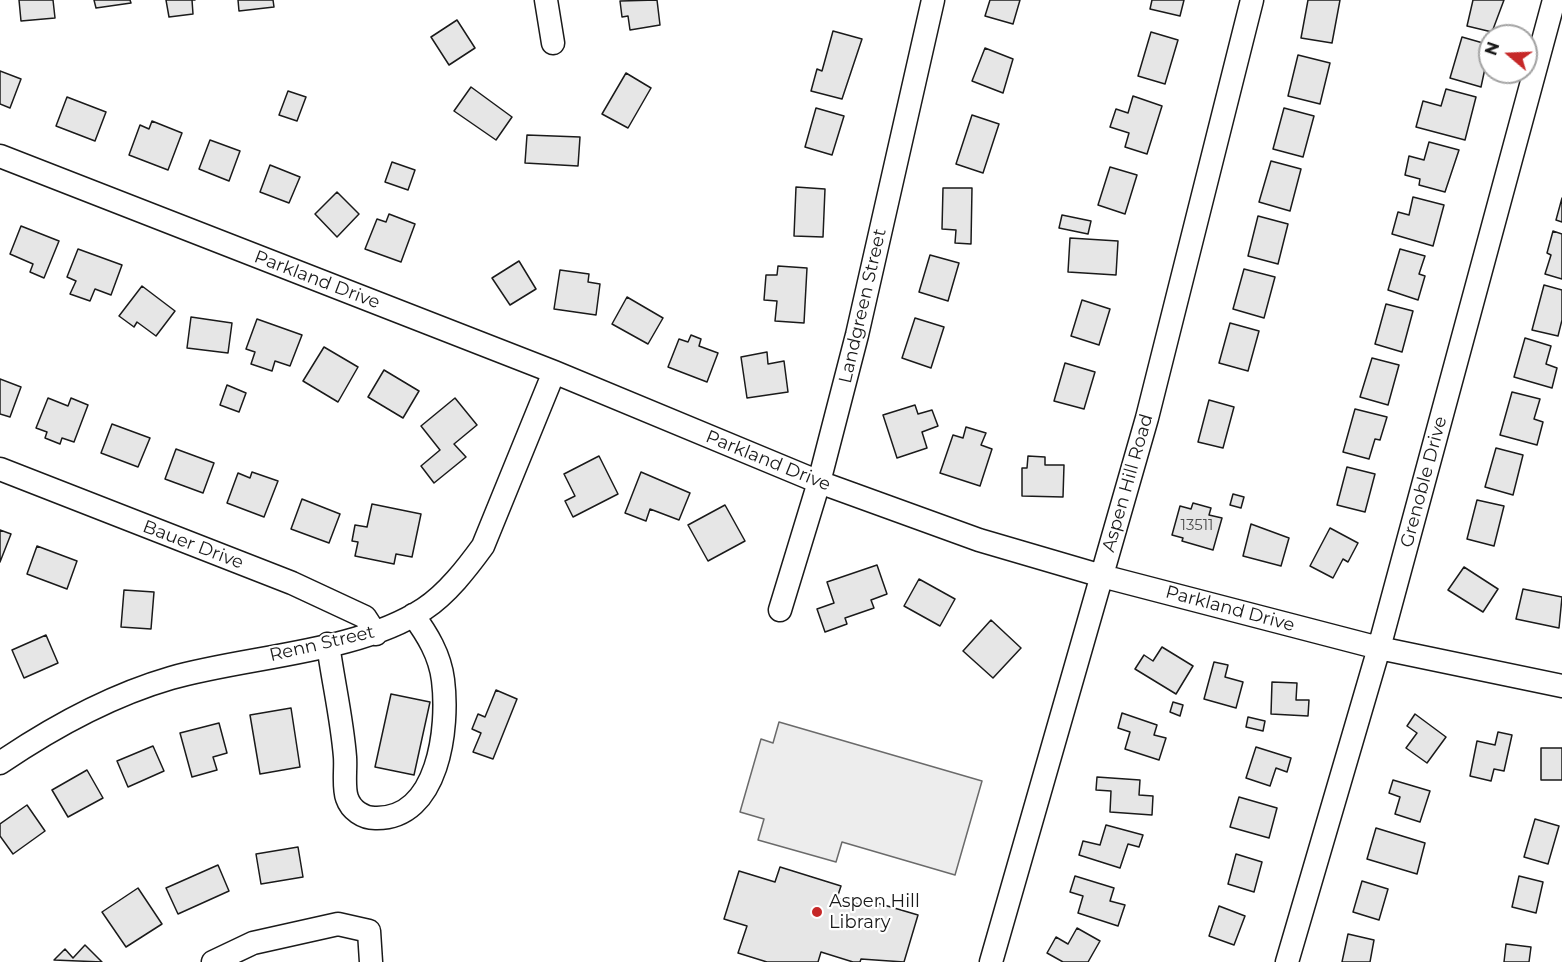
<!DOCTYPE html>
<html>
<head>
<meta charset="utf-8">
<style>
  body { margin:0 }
  #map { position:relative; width:1562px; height:962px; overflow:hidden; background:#fff; font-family:Montserrat,sans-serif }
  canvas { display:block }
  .north { position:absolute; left:1478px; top:24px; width:60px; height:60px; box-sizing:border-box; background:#fff; border:2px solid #a3a3a3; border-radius:50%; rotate:289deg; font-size:16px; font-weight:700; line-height:24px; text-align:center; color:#1a1a1a }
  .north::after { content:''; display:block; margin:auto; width:21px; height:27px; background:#c62828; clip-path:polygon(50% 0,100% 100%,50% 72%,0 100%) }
</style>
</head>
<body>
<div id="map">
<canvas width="1562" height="962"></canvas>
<div class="north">N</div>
</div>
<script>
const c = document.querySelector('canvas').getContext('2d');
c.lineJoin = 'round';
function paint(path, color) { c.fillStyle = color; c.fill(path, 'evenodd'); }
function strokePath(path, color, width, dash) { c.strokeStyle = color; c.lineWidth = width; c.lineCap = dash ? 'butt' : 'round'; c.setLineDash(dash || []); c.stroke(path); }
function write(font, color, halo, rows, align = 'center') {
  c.font = font + ' Montserrat,sans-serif'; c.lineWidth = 4.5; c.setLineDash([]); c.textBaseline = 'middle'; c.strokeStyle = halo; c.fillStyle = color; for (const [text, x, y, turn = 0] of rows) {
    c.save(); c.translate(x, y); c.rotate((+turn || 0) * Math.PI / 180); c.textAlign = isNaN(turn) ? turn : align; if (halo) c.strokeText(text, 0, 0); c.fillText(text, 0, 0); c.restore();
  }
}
const built = new Path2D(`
  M779 722 982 781 955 875 842 842 836 862 758 840 764 819 740 812 761 739 773 743Z`);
paint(built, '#ededed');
strokePath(built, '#6a6a6a', 1.5);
const building = new Path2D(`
  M19 0H53L55 18 21 21Z
  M94 0H130L131 3 96 8Z
  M166 0H195H192L193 14 169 17Z
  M238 0H273L274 7 239 11Z
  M657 0 660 25 630 30 628 16 622 17 620 1Z
  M990 0H1020L1013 24 985 16Z
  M1152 0H1184L1180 16 1150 9Z
  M1308 0H1340L1332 43 1301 38Z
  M1473 0H1504L1492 32 1467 26Z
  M457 20 475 48 449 65 431 37Z
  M833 31 862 39 842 99 811 91 817 69 822 71Z
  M1151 32 1178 40 1165 84 1138 76Z
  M1462 37 1490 45 1481 87 1450 78Z
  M985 48 1013 59 1003 93 972 81Z
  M1298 55 1330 63 1320 104 1288 96Z
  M0 71 21 79 10 108 0 104Z
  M626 73 651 88 628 128 602 114Z
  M471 87 512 117 496 140 454 111Z
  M1446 89 1476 97 1465 140 1416 127 1423 101 1441 106Z
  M288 91 306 97 297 121 279 115Z
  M1133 96 1162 106 1147 154 1125 147 1129 133 1110 127 1116 109 1128 113Z
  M67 97 106 112 95 141 56 126Z
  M816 108 844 116 832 155 805 147Z
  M1284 108 1314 116 1303 157 1273 149Z
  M972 115 999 124 983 173 956 164Z
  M152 121 182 133 168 170 129 155 140 125 149 129Z
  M527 135 580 137 578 166 525 163Z
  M210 140 240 151 229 181 199 169Z
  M1429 142 1459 150 1445 192 1419 185 1420 179 1405 175 1409 156 1424 160Z
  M1271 161 1301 169 1290 211 1259 202Z
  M392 162 415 170 408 190 385 182Z
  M270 165 300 177 289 203 260 192Z
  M1110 167 1137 175 1125 214 1098 205Z
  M796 187 825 189 823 237 794 236Z
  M943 188H972L971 244 955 243 956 230 942 229Z
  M337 192 359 214 337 237 315 214Z
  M1413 197 1444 205 1433 246 1392 234 1398 212 1409 215Z
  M1562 198V222L1556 220Z
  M389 214 415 224 401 262 365 249 377 219 386 222Z
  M1062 215 1091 221 1088 234 1059 228Z
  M1258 216 1288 224 1278 264 1248 256Z
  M21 226 59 241 44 278 30 272 33 264 10 254Z
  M1553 231 1562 234V279L1545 274 1551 255 1547 253Z
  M1070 238 1118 241 1116 275 1068 272Z
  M78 249 122 265 111 295 95 289 90 301 70 294 76 281 67 277Z
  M1400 249 1425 256 1419 274 1425 276 1418 300 1388 290Z
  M930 255 959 263 948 301 919 292Z
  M519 261 536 289 510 305 492 278Z
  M778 266 807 268 804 323 775 321 777 301 764 300 766 275H777Z
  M1244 269 1275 277 1264 318 1233 309Z
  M560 270 589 274 588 282 600 284 596 315 554 309Z
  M1544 285 1562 290V320L1558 336 1532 330Z
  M142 286 175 311 156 336 137 322 134 327 119 316Z
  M627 297 663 318 648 344 612 324Z
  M1082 300 1110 309 1099 345 1071 336Z
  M1386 304 1413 311 1402 352 1375 344Z
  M191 317 232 323 228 353 187 348Z
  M915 318 944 327 931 368 902 358Z
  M257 319 302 335 290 366 275 361 272 371 251 364 255 352 246 349Z
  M1230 323 1259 331 1248 371 1219 363Z
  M691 335 701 339 699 346 718 353 707 382 668 367 679 339 688 342Z
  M1525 338 1551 346 1546 364 1557 368 1552 388 1514 377Z
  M324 347 358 367 338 402 303 381Z
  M767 352 768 364 784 361 788 392 747 398 741 357Z
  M1372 358 1399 365 1388 405 1360 397Z
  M1065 363 1095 372 1084 409 1054 401Z
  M384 370 419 391 403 418 368 397Z
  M0 379 21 387 10 417 0 414Z
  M227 385 246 393 239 412 220 405Z
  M1512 392 1540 399 1534 419 1543 422 1537 445 1500 435Z
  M48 398 68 406 71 398 88 405 74 442 62 438 60 444 45 438 47 432 36 428Z
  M455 398 477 425 454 444 466 457 434 483 421 466 440 450 421 426Z
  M1209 400 1234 407 1223 448 1198 442Z
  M915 405 918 414 932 410 938 426 922 432 927 448 897 458 883 415Z
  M1355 409 1387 417 1380 440 1375 439 1369 459 1343 452Z
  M112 424 150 438 138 467 101 453Z
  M966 427 986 433 981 445 992 449 980 486 940 473 953 435 963 438Z
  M1496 448 1523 455 1513 495 1485 487Z
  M176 449 214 463 203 493 165 479Z
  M599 456 618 494 573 517 565 501 575 496 564 474Z
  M1028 456 1045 457V465H1064L1063 497 1022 496V468H1027Z
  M1347 467 1375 474 1365 512 1337 505Z
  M252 472 278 481 264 517 227 503 238 473 250 478Z
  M641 472 690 493 679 520 650 509 646 521 625 513Z
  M1233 494 1244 497 1241 508 1230 505Z
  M302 499 340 514 329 543 291 529Z
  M1477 500 1504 506 1494 546 1467 539Z
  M1193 503 1211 508 1209 515 1222 518 1213 550 1182 541 1183 538 1172 535 1180 506 1191 509Z
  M372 504 421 514 412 557 396 554 394 564 355 556 358 542 352 541 355 525 367 527Z
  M725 505 745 541 708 561 688 525Z
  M1251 524 1289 538 1281 566 1243 556Z
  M1330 528 1358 543 1348 562 1343 559 1333 578 1310 566Z
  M0 530 11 534 0 562Z
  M37 546 77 561 67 589 27 574Z
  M877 565 887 594 871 600 874 608 845 618 847 624 825 632 817 609 834 603 827 582Z
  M1464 567 1498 589 1483 612 1448 590Z
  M919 579 955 599 940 626 904 606Z
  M1523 589 1562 597 1559 628 1516 619Z
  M124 590 154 592 151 629 121 627Z
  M991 620 1021 648 993 678 963 651Z
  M46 635 58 663 24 678 12 650Z
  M1162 647 1193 666 1176 694 1135 669 1144 655 1153 661Z
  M1214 662 1228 665 1225 677 1243 682 1236 708 1204 699Z
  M1272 682 1297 683 1296 700H1309L1308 716 1271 714Z
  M496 690 517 699 493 759 473 752 481 733 472 729 478 714 485 717Z
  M391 694 430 702 414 775 375 767Z
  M1173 702 1183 705 1180 716 1170 712Z
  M291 708 300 767 260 774 250 715Z
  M1122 713 1157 725 1154 735 1166 738 1159 760 1125 749 1130 732 1118 728Z
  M1415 714 1446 737 1427 763 1406 748 1417 733 1407 726Z
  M1248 717 1265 721 1263 731 1246 727Z
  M219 723 227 753 213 757 217 770 192 777 180 733Z
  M1498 732 1512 735 1504 771 1494 769 1491 781 1470 776 1477 741 1495 745Z
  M153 746 164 771 128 787 117 761Z
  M1256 747 1291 758 1287 772 1276 768 1270 786 1246 778Z
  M1541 748H1562V780H1541Z
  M87 770 103 798 68 817 52 790Z
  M1097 777 1140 780 1139 795 1153 796 1152 815 1110 812 1111 791 1096 790Z
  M1393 780 1430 791 1420 822 1395 814 1400 797 1389 793Z
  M1239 797 1277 808 1269 838 1230 827Z
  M27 805 45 831 13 854 0 836V824Z
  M1535 819 1559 826 1548 864 1524 857Z
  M1106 825 1143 835 1139 847 1128 844 1120 868 1079 855 1083 841 1100 845Z
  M1376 828 1425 843 1417 874 1367 859Z
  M298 847 303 877 261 884 256 854Z
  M1236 854 1262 862 1254 892 1228 884Z
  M218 865 229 891 178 914 166 888Z
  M780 867 841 886 837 898 865 906 867 900 918 915 904 962 861 959 860 962H853L821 952 818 962H767L738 953 747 926 724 919 739 871 775 882Z
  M1075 876 1114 888 1110 901 1125 905 1118 926 1078 913 1083 896 1070 892Z
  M1519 876 1543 882 1536 913 1512 907Z
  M1362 881 1388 889 1379 920 1353 912Z
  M138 888 162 924 126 947 102 912Z
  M1219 906 1245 916 1234 945 1209 936Z
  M1077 928 1100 941 1088 962H1063L1047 953 1056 937 1068 944Z
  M1348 934 1374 940 1370 962H1342Z
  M1506 944 1531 947 1529 962H1504Z
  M85 945 102 962 54 960 65 949 73 958Z`);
paint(building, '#e6e6e6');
strokePath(building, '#1a1a1a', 1.5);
const minor = new Path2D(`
  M546 0 553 43
  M0 156 554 372 819 482 979 540 1102 576 1379 648 1562 686
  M0 469 292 583 365 617 376 634
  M780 610 819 482 857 335 933 0
  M328 644C333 681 342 719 345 757 346 769 343 787 347 798 351 810 363 818 375 818 439 820 449 727 443 680 440 655 427 634 413 615
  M0 763C53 727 109 696 171 678 248 656 357 653 424 609 447 594 467 568 483 546L554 372
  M213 962 253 943 338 924 369 931 371 962
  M991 962 1147 418 1252 0
  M1287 962 1379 648 1554 0`);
strokePath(minor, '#1a1a1a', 25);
strokePath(minor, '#fff', 22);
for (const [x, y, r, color] of [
  [817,912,6,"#c62828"]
]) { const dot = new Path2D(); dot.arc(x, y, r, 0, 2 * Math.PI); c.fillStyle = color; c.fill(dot); strokePath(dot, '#fff', 2); }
write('15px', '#4d4d4d', null, [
  ["13511",1197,526]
]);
write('18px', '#1a1a1a', '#fff', [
  ["Parkland Drive",317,280,21],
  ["Landgreen Street",863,306,-77],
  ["Parkland Drive",768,461,22],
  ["Grenoble Drive",1424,482,-75],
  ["Aspen Hill Road",1128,483,-74],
  ["Bauer Drive",193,545,21],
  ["Parkland Drive",1230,609,15],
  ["Renn Street",322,644,-13]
]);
write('18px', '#1a1a1a', '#fff', [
  ["Aspen Hill",829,902],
  ["Library",829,923]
], 'left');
</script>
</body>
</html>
